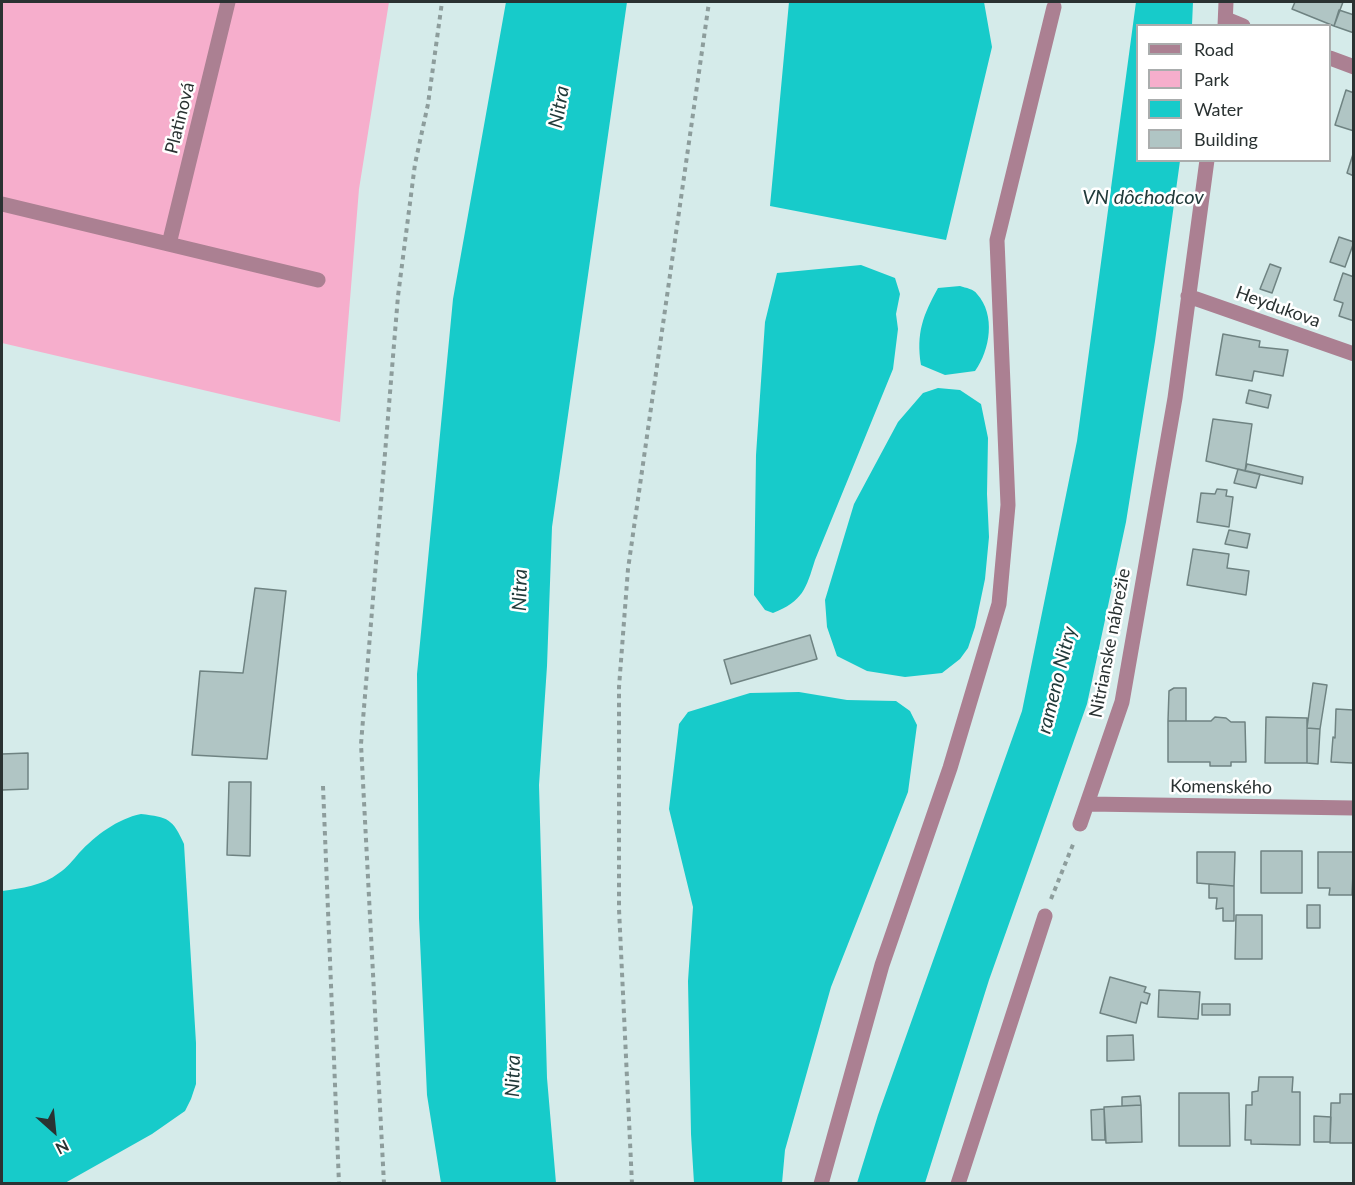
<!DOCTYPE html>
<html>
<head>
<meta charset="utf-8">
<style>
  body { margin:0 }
  #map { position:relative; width:1355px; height:1185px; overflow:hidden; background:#d5ebea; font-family:Lato,sans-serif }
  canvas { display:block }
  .frame { position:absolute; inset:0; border:3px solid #2a3232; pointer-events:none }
  .legend { position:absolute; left:1136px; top:24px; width:195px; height:138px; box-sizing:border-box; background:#fff; border:2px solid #aaadad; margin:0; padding:8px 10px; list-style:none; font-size:18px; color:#2a3232 }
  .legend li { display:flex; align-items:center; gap:12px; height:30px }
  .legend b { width:30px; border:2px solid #aaadad }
  .north { position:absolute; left:24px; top:1101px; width:60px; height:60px; -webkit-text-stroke:4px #fff; paint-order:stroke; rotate:153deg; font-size:16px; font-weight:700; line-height:24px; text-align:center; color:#2a3232 }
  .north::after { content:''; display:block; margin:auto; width:21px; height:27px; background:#2a3232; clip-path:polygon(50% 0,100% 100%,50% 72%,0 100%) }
</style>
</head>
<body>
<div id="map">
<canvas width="1355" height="1185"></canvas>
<div class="frame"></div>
<ul class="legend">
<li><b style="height:8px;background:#ab8092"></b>Road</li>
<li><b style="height:16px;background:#f6aecc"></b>Park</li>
<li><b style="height:16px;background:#17cbca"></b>Water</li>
<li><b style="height:16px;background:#b0c5c4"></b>Building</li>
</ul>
<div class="north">N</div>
</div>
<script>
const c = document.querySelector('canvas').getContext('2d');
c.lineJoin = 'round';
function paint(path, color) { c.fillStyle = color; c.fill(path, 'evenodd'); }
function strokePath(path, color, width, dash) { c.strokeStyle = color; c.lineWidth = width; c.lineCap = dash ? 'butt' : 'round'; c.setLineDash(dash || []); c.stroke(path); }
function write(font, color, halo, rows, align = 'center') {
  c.font = font + ' Lato,sans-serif'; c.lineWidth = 5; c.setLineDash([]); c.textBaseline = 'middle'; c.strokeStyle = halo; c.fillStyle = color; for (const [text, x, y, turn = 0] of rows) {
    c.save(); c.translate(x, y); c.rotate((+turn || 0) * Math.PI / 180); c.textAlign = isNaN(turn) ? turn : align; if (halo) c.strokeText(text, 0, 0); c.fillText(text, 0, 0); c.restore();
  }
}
paint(new Path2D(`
  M2 2H389L359 189 340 422 2 343Z`), '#f6aecc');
paint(new Path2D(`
  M506 2H627L552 527 547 666 539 785 547 1078 556 1183H441L427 1095 419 918 417 674 453 299Z
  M789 2H984L992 47 946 240 770 206Z
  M1136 2H1193L1192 25 1138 26V160L1180 161 1155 341 1126 522 1087 704 989 980 925 1183H857L878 1115 1022 711 1077 441Z
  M861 265 895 278 900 294 896 314 898 329 893 369 815 560C806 589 803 601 773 613L765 610 754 595 756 455 765 322 777 273Z
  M960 286C966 288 974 289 977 294 996 315 990 350 975 371L945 375 921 365C916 333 923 315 938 288Z
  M938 388 960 390 981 404 988 438 987 494 989 537 985 579 975 627 968 648 960 659 942 673 905 677 867 671 837 656 827 627 825 600 854 504 898 422 923 393Z
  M799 692 847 700 896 701 910 711 917 725 908 792 831 987 785 1150 782 1183H694L691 1134 688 981 693 907 669 809 679 724 688 712 750 693Z
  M141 814C168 817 173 819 184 844L196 1043V1084L191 1099 185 1111 152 1134 65 1183H2V891C22 888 42 886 59 873 67 868 73 860 79 853 96 835 117 819 141 814Z`), '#17cbca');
const building = new Path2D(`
  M1295 2H1343L1334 26 1292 9Z
  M1339 10 1354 15V33L1334 26Z
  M1346 90 1354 93V131L1335 125Z
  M1354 151V176L1347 173Z
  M1339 237 1354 242 1345 267 1330 262Z
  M1270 264 1281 268 1272 293 1260 289Z
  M1343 273 1354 277V321L1339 316 1343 303 1334 300Z
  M1223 334 1260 341 1259 347 1288 350 1283 376 1254 371 1252 381 1216 375Z
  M1249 390 1271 395 1268 408 1246 403Z
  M1213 419 1252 424 1245 471 1206 461Z
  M1247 464 1303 477 1302 484 1245 471Z
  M1238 469 1260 474 1256 488 1234 483Z
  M1217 489 1227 490 1226 496 1233 497 1229 527 1197 522 1201 493 1215 494Z
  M1229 530 1250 534 1247 548 1225 544Z
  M1193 549 1229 554 1227 568 1249 571 1246 595 1187 585Z
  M255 588 286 591 267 759 192 755 200 671 243 673Z
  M810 635 817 659 731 684 724 660Z
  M1313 683 1327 685 1320 729 1307 728Z
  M1174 688H1186V721H1168L1169 691Z
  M1353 706 1354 761 1352 763 1331 762 1333 737 1335 738 1336 709 1353 710Z
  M1215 717 1226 718 1231 722H1245L1246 762H1231V766H1210V762H1168V721H1211Z
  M1266 717 1307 718V763H1265Z
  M1307 728 1320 729 1318 764 1307 763Z
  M28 753V789L2 790V754Z
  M229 782H251L250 856 227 855Z
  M1261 851H1302V893H1261Z
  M1197 852H1235L1234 886 1197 883Z
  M1318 852H1354L1352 895H1329L1330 888H1318Z
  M1209 884 1234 886V921H1223V908L1216 909 1217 898H1209Z
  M1307 905H1320V928H1307Z
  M1236 915H1262V959H1235Z
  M1110 977 1146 987 1144 992 1150 994 1147 1004 1141 1002 1136 1023 1100 1013Z
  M1159 990 1200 992 1198 1019 1158 1017Z
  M1202 1004H1230V1015H1202Z
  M1133 1035 1134 1060 1107 1061V1036Z
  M1259 1077H1293L1292 1092H1300V1145L1251 1144V1140H1245L1246 1105H1252V1092L1258 1091Z
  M1179 1093H1229L1230 1146H1179Z
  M1340 1094H1354V1143H1330L1331 1103H1340Z
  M1140 1096 1141 1105 1122 1106V1097Z
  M1141 1105 1142 1142 1106 1143 1104 1107Z
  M1104 1109 1105 1140H1092L1091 1110Z
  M1314 1116 1331 1117 1330 1142H1314Z`);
paint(building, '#b0c5c4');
strokePath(building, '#6f8382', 1.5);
strokePath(new Path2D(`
  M323 786 339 1184
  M1051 899 1074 842
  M384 1184 361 744 398 296 415 164 428 104 442 2
  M632 1184 619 909V687L628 569 709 2`), '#8d9d9c', 4, [4.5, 4.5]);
strokePath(new Path2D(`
  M1226 19 1243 26
  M1225 26 1226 2
  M1330 58 1354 67
  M2 204 318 280
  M169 244 228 2
  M1188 296 1354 354
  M1088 804 1354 808
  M1080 824 1122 702 1175 398 1207 160
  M821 1184 882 965 950 768 999 604 1008 505 997 240 1054 7
  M958 1184 1045 916`), '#ab8092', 15);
write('18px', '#2a3232', '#fff', [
  ["Platinová",180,118,-76],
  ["Heydukova",1278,307,20],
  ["Nitrianske nábrežie",1110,643,-79],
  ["Komenského",1221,787,1]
]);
write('italic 20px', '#213a3a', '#fff', [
  ["Nitra",559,107,-80],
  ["VN dôchodcov",1143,198],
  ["Nitra",520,590,-89],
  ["rameno Nitry",1057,680,-76],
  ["Nitra",513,1076,-89]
]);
</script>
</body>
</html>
